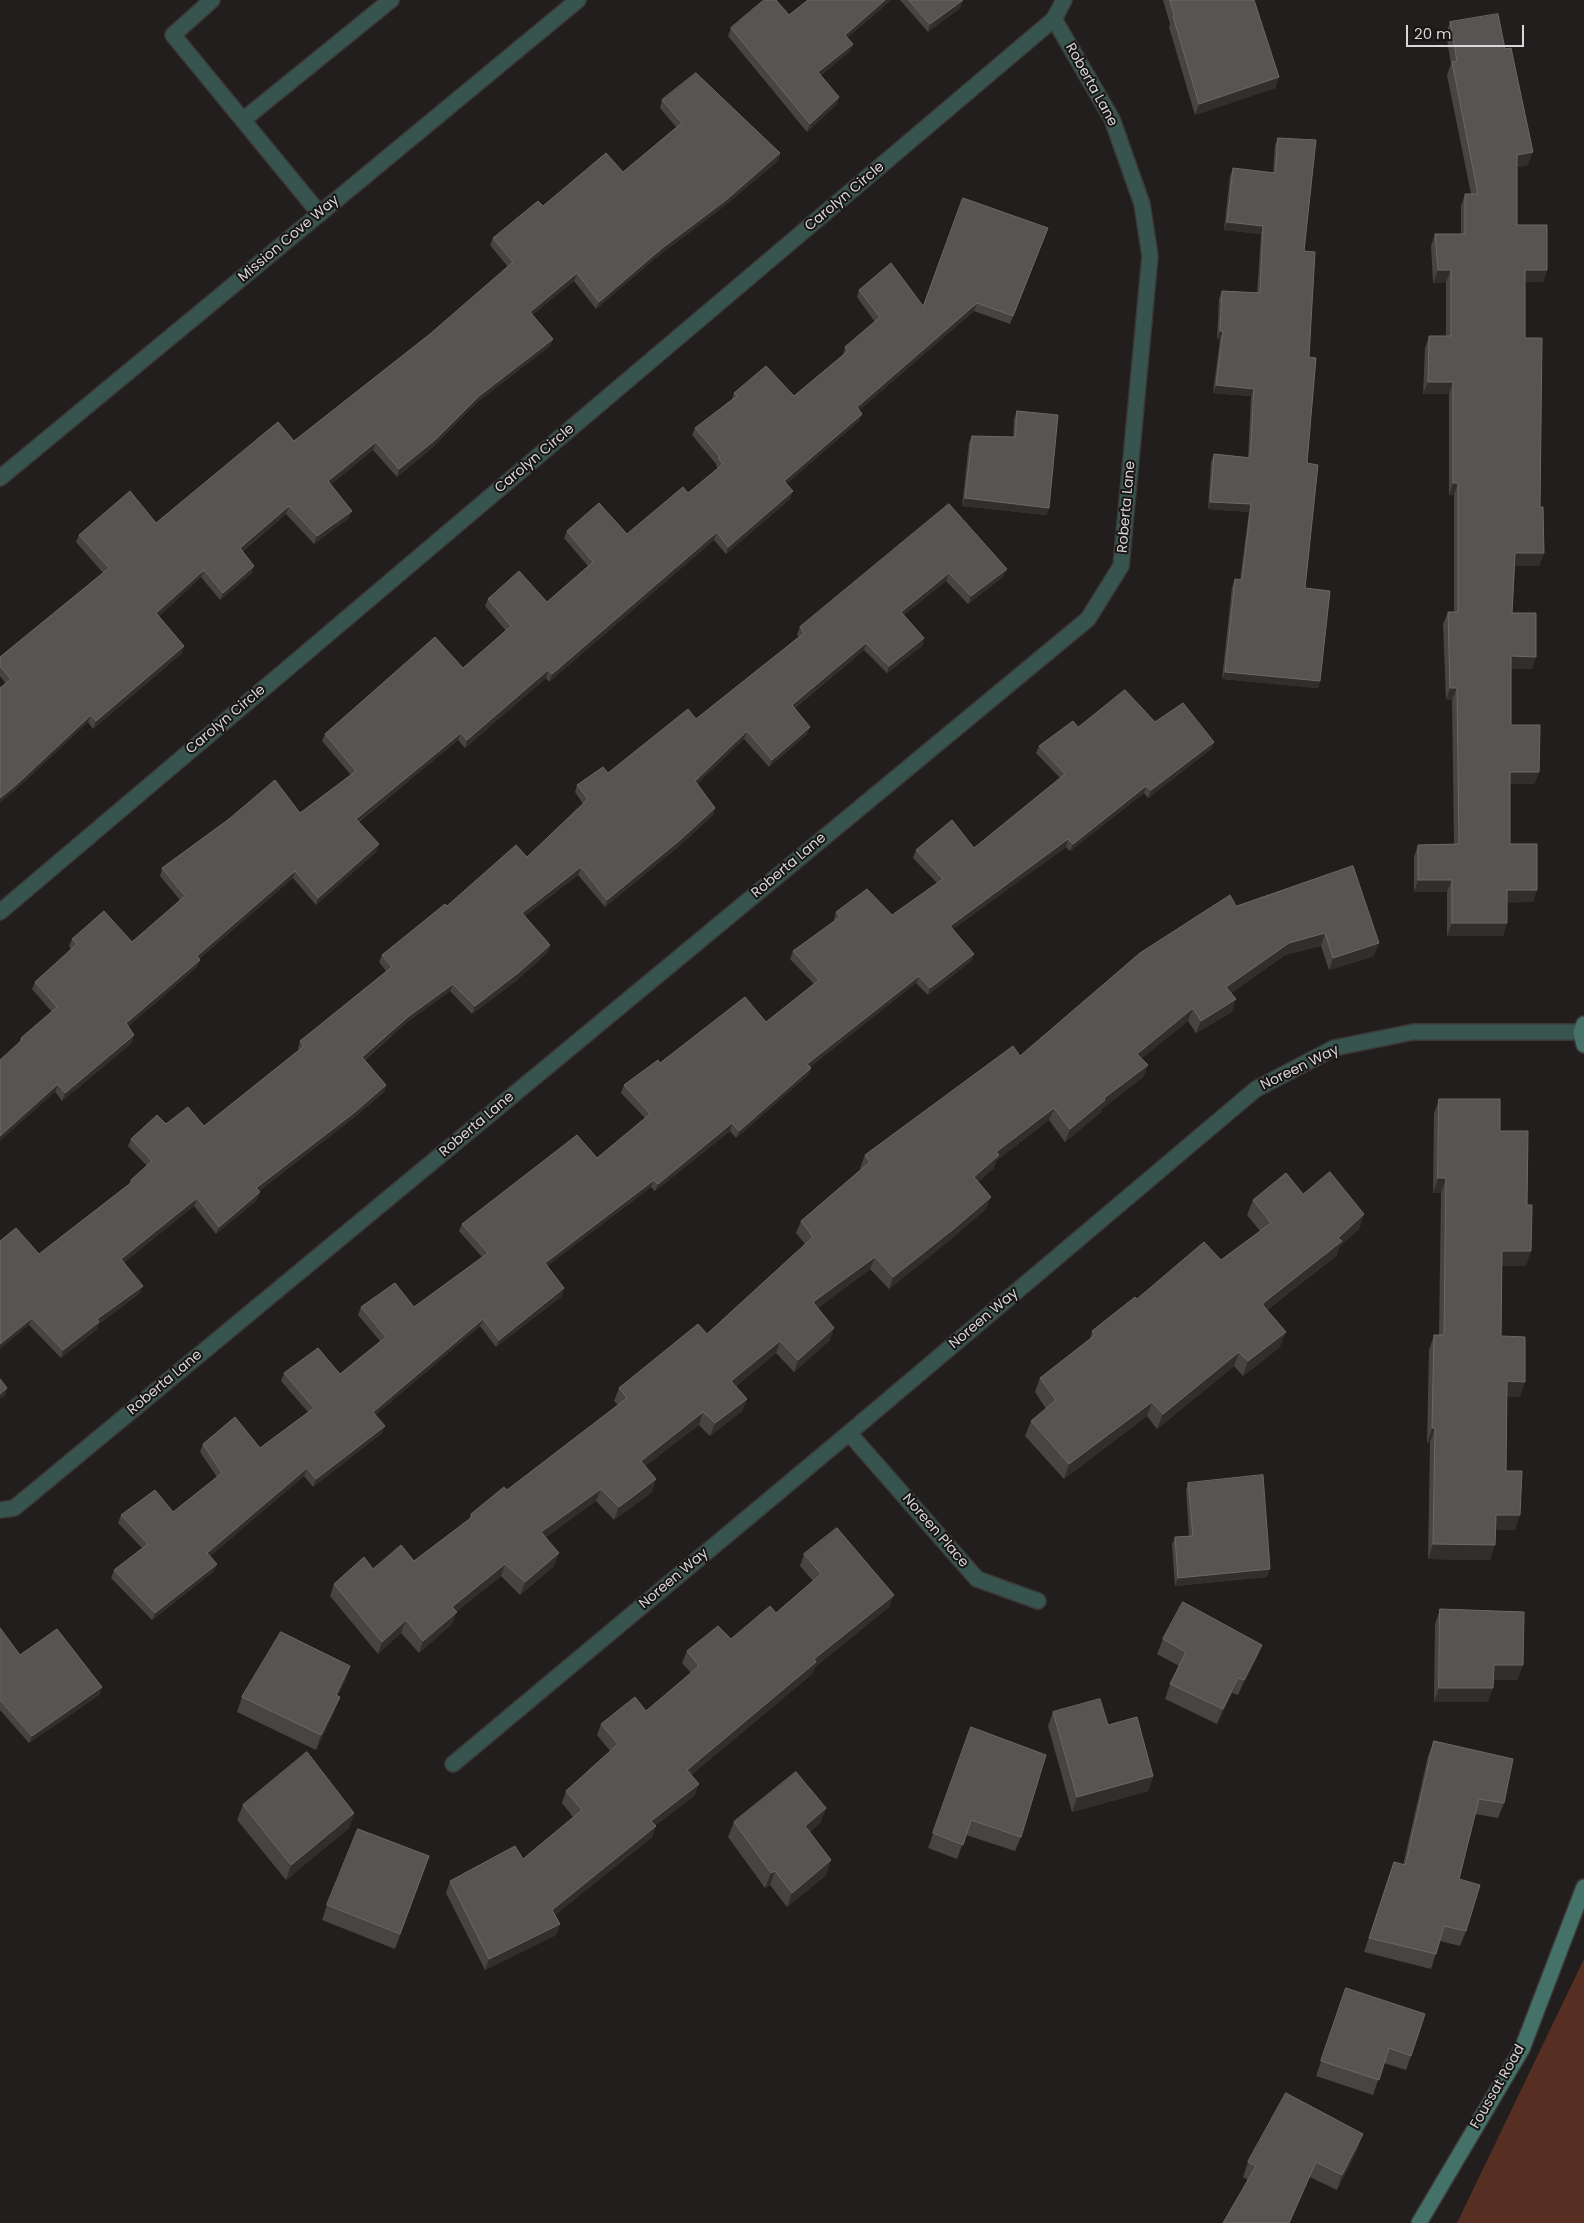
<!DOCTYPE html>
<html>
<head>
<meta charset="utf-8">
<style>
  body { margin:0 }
  #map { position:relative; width:1584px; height:2223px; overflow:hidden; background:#211e1d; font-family:Poppins,sans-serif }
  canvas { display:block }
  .scale { position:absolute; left:1406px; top:25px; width:118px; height:22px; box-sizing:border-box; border:2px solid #d8d6d6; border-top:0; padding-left:6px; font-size:15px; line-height:18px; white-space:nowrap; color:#d8d6d6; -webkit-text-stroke:4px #181514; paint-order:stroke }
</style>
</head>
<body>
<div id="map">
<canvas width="1584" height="2223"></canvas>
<div class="scale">20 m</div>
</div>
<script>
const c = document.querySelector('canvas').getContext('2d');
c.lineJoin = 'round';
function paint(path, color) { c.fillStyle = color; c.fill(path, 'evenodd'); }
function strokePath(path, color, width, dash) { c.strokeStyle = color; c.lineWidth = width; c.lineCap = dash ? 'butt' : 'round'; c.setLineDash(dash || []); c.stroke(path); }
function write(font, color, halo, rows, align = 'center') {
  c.font = font + ' Poppins,sans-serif'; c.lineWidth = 4; c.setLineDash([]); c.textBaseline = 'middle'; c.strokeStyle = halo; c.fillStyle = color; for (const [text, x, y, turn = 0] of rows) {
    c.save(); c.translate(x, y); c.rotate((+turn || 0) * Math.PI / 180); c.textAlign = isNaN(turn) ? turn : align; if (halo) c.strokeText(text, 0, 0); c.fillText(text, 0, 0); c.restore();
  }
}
paint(new Path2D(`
  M1584 1959V2223H1457Z`), '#572f22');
const service = new Path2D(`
  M212 0 173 35 320 214
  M243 120 391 0
  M0 478 578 0`);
const minor = new Path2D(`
  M0 912 1054 19 1064 0
  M849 1433 977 1579 1038 1601
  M0 1510 14 1508 30 1495 1088 619 1121 566 1150 256 1142 204 1112 119 1054 19
  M453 1764 849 1433 1256 1089 1334 1048 1413 1032H1581`);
const secondary = new Path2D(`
  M1584 1024 1581 1032 1584 1045
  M1419 2223 1522 2049 1584 1887`);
strokePath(service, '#3b3837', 18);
strokePath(minor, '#3b3837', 18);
strokePath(secondary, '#3b3837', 18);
strokePath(service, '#38544e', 15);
strokePath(minor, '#38544e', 15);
strokePath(secondary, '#447168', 15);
paint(new Path2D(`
  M808 0H891L847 38 853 44 850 51 820 76 839 97 836 105 807 132 728 36 731 28 789 15Z
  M900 0H963L960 8 928 32Z
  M1163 0H1254L1279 77 1275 88 1195 115 1169 27 1170 24Z
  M1450 22 1505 49 1528 165 1517 167V225L1547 270 1543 282H1525V338L1540 507 1544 553 1539 566H1515L1512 613 1532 669H1511V725L1539 772 1534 784H1510V844L1533 902H1507V923L1503 936H1447V892H1414V857L1418 845 1454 844 1452 700H1446L1443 624 1448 612H1454V495H1449V394H1423L1425 348 1429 336H1446V282L1433 283 1431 246 1435 234H1461V206L1465 194H1471L1447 75 1451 64 1446 34Z
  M662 100 780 153 778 161 723 207 658 256 596 309 574 281 532 315 553 339 550 346 476 403 432 448 397 477 373 450 330 485 349 518 314 544 286 514 243 551 252 573 220 600 201 577 159 616 184 646 181 654 93 729 88 722 13 792 6 684 0 676V657L103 573 76 542 79 535 156 523 294 441 430 334 508 267 490 245 493 238 543 206 623 172 676 127 660 108Z
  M1278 138 1304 251 1309 357 1305 588 1320 681 1318 688 1222 679 1232 587 1235 579 1240 580 1249 512 1208 509 1211 462 1214 454 1248 457 1251 396 1213 393 1220 339H1217L1219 299 1222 291 1257 293 1261 234 1224 230 1230 176 1233 168 1273 173 1275 145Z
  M1048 228 1010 324 974 311 859 410 862 414 859 421 786 484 790 499 726 554 714 540 549 682 546 678 465 748 458 740 359 822 376 852 316 905 293 878 199 959 197 967 128 1026 132 1043 62 1101 19 1043 21 1038 52 1012 32 989 35 982 71 949 69 946 72 939 132 942 180 900 160 876 162 868 300 813 351 775 322 741 325 734 463 668 506 631 485 606 488 599 547 602 588 566 564 538 567 531 627 534 688 493 718 468 716 466V464L692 435 695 428 732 399 734 393 794 396 843 355 845 347 875 322 857 297 859 290 923 306Z
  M1017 411 1049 508 1046 515 962 506 969 443 972 436 1013 437 1014 419Z
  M949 504 1004 576 968 604 946 581 904 615 924 638 922 646 887 673 864 650 795 708 807 734 769 767 744 739 697 784 715 808 713 815 678 847 605 907 578 875 525 916 550 945 547 953 516 981 472 1014 450 991 406 1023 365 1060 386 1085 384 1092 352 1119 259 1191 257 1200 216 1234 194 1206 124 1262 140 1293 99 1324 97 1329 61 1358 29 1325 39 1254 129 1184 131 1180 147 1166 128 1146 131 1139 166 1124 204 1126 299 1050 298 1048 300 1041 386 971 379 962 382 955 447 906 527 857 583 804 575 792 577 785 608 773 696 719 799 637 797 635 800 627Z
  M1155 722 1214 742 1211 749 1148 798 1144 793 1070 851 1066 847 953 929 974 954 971 961 928 995 916 983 810 1067 811 1068 808 1075 736 1138 730 1131 655 1191 651 1187 547 1266 562 1296 496 1347 480 1326 375 1415 382 1433 313 1487 304 1476 210 1556 217 1564 214 1571 152 1620 111 1578 114 1570 142 1548 118 1523 121 1515 173 1512 217 1477 200 1452 203 1444 260 1448 308 1412 281 1381 284 1373 340 1374 380 1341 358 1315 361 1307H414L482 1257 459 1231 462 1224 597 1158 645 1118 621 1093 624 1085 660 1063 766 1022 814 984 790 959 793 951 834 921V919L836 912 892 915 937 883 913 858 916 850 974 848 1060 778 1036 753 1039 746 1078 727Z
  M1353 866 1374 956 1329 970 1321 946 1285 955 1231 993 1232 1012 1196 1033 1188 1021 1142 1058 1148 1065 1143 1077 1102 1109 1101 1112 1065 1142 1049 1120 996 1161 994 1168 978 1182 986 1209 951 1239 889 1289 870 1269 818 1308 830 1340 794 1372 776 1353 736 1386 747 1399 742 1411 710 1436 699 1425 645 1466 652 1492 614 1520 596 1501 546 1537 554 1566 520 1595 501 1576 456 1612 452 1624 419 1653 401 1633 378 1654 330 1596 334 1584 373 1569 414 1561 469 1520 471 1514 507 1490 618 1405 614 1401 619 1388 707 1334 805 1244 796 1233 801 1221 861 1169 860 1168 865 1155 1020 1056 1236 906Z
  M1439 1099 1500 1131 1526 1266H1502L1501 1336 1520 1397 1507 1396 1506 1471 1515 1530H1496L1490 1560 1428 1559 1430 1443H1427L1429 1350 1434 1335H1439L1441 1193H1433L1434 1114Z
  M1303 1194 1364 1214 1359 1229 1340 1246 1336 1256 1267 1310 1280 1347 1243 1376 1234 1366 1157 1429 1147 1416 1064 1479 1025 1436 1031 1421 1046 1409 1035 1392 1040 1378 1090 1339 1092 1331 1137 1299 1221 1260 1260 1231 1247 1215 1253 1200Z
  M1188 1483 1267 1577 1175 1586 1172 1544 1175 1537 1189 1536 1186 1490Z
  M804 1554 889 1607 815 1667 812 1674 691 1775 695 1795 656 1825 652 1837 555 1915 560 1924 556 1935 485 1970 446 1893 450 1881 523 1859 573 1817 562 1803 566 1791 610 1751 597 1735 601 1724 646 1711 691 1673 682 1663 687 1651 731 1639 776 1613 813 1581 800 1566Z
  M1440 1609 1523 1665 1517 1680H1494L1488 1702H1434L1435 1624Z
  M0 1629 20 1655 102 1687 99 1695 29 1743 0 1710Z
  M1163 1639 1262 1645 1256 1659 1238 1695 1232 1693 1217 1724 1165 1699 1170 1684 1179 1666 1157 1654Z
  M350 1666 345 1681 337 1696 334 1712 316 1750 237 1712 242 1697Z
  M1053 1712 1108 1725 1153 1776 1148 1791 1072 1812 1048 1726Z
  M971 1727 1021 1837 1015 1851 966 1835 957 1859 928 1848Z
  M1434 1741 1504 1803 1498 1818 1475 1814 1459 1879 1466 1931 1460 1946 1440 1941 1431 1969 1364 1952 1394 1862 1403 1865 1428 1756Z
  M243 1805 354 1813 349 1828 286 1880 237 1820Z
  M826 1808 820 1823 810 1832 831 1860 826 1875 787 1907 770 1885 765 1888 728 1837 734 1822Z
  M429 1856 395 1949 322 1920 327 1905Z
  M1346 1988 1411 2056 1406 2070 1384 2063 1373 2095 1316 2076Z
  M1358 2148 1337 2190 1310 2177 1248 2180 1243 2177 1248 2162Z`), '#484443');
paint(new Path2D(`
  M885 0H891L842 42 845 35Z
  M963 0 960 8 928 32 930 24Z
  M853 44 850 51 815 80 818 72Z
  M1279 77 1275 88 1195 115 1199 104Z
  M839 97 836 105 807 132 810 124Z
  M1533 152 1528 165 1512 168 1517 155Z
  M780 153 778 161 723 207 658 256 596 309 599 302 661 249Z
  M1227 222 1263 226 1261 234 1224 230Z
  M1438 270H1451L1446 282 1433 283Z
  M1525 270H1547L1543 282H1521Z
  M577 273 574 281 527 319 530 312Z
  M977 303 974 311 854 415 857 407Z
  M1220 331H1223L1220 339H1217Z
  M553 339 550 346 476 403 432 448 397 477 399 469 479 396Z
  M1428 382H1453L1449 394H1423Z
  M1216 385 1254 389 1251 396 1213 393Z
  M862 414 859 421 781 489 784 481Z
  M376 442 373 450 325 489 328 481Z
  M1453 483H1458L1454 495H1449Z
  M793 491 790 499 726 554 728 547Z
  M965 498 1049 508 1046 515 962 506Z
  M1210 502 1251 504 1249 512 1208 509Z
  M289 506 286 514 237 555 240 548Z
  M352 511 349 518 314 544 317 536Z
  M717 532 714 540 549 682 552 674Z
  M1515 553H1544L1539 566H1511Z
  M254 566 252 573 220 600 223 593Z
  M1007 569 1004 576 968 604 971 596Z
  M204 570 201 577 154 621 156 613Z
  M949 573 946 581 898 620 901 612Z
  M924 638 922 646 887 673 889 666Z
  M866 643 864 650 789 712 792 705Z
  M184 646 181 654 93 729 96 721Z
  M1511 656 1536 657 1532 669H1506Z
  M548 670 546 678 465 748 467 740Z
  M1225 672 1320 681 1318 688 1222 679Z
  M1450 688H1457L1452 700H1446Z
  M91 715 88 722 13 792 0 803V798Z
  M810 727 807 734 769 767 772 760Z
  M747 731 744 739 692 789 695 781Z
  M461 733 458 740 353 826 356 819Z
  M1214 742 1211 749 1148 798 1151 790Z
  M1510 772H1539L1534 784H1505Z
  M1146 786 1144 793 1070 851 1073 844Z
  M715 808 713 815 678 847 605 907 607 900Z
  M1068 839 1066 847 948 933 950 926Z
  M379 844 376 852 316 905 318 898Z
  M581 867 578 875 519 921 522 913Z
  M295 871 293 878 194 963 197 956Z
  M1418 880H1452L1447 892H1414Z
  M1507 890H1537L1533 902 1502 903Z
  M1452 923H1507L1503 936H1447Z
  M1325 933 1321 946 1285 955 1222 1000 1226 987 1289 943Z
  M1379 943 1374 956 1329 970 1333 958Z
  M550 945 547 953 516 981 472 1014 475 1006Z
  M974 954 971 961 928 995 930 988Z
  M200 960 197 967 123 1031 126 1023Z
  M919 976 916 983 805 1071 807 1064Z
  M453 984 450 991 406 1023 359 1064 362 1057 409 1016Z
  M1236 999 1232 1012 1196 1033 1201 1021Z
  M1193 1008 1188 1021 1132 1066 1137 1054Z
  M134 1035 132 1043 62 1101 65 1093Z
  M1148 1065 1143 1077 1102 1109 1101 1112 1065 1142 1070 1129 1104 1098Z
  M811 1068 808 1075 736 1138 739 1131Z
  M58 1084 55 1092 0 1141V1136Z
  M386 1085 384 1092 352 1119 253 1195 256 1188Z
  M1054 1108 1049 1120 996 1161 994 1168 970 1190 974 1177 996 1152Z
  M732 1123 730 1131 655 1191 658 1184Z
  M1438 1178H1446L1441 1193H1433Z
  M654 1180 651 1187 542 1270 545 1263Z
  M260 1192 257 1200 216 1234 219 1227Z
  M991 1197 986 1209 951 1239 889 1289 893 1277Z
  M197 1198 194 1206 119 1267 121 1259Z
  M1364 1214 1359 1229 1340 1246 1336 1256 1256 1318 1262 1304 1338 1238Z
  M1502 1251H1531L1526 1266H1497Z
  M875 1257 870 1269 809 1315 813 1302Z
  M143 1286 140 1293 99 1324 97 1329 61 1358 63 1350 97 1319Z
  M564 1288 562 1296 496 1347 499 1340Z
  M32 1318 29 1325 0 1349V1344Z
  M483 1319 480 1326 370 1420 373 1412Z
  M834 1328 830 1340 794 1372 798 1360Z
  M1286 1332 1280 1347 1243 1376 1248 1361Z
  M780 1341 776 1353 727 1393 731 1381Z
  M1239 1352 1234 1366 1157 1429 1163 1414Z
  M1507 1381 1525 1382 1520 1397 1502 1396Z
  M7 1388 5 1396 0 1399V1394Z
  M747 1399 742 1411 710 1436 715 1423Z
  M1152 1402 1147 1416 1064 1479 1069 1464Z
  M703 1412 699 1425 636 1473 641 1461Z
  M385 1426 382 1433 313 1487 316 1479Z
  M1432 1428H1435L1430 1443H1427Z
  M307 1468 304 1476 205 1561 207 1553Z
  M656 1479 652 1492 614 1520 619 1507Z
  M601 1489 596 1501 537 1544 541 1532Z
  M1496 1515H1520L1515 1530H1491Z
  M1433 1544 1495 1545 1490 1560 1428 1559Z
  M559 1553 554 1566 520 1595 525 1582Z
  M217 1564 214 1571 152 1620 155 1613Z
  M505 1564 501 1576 456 1612 452 1624 419 1653 423 1641 452 1607Z
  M1270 1569 1267 1577 1175 1586 1178 1578Z
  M894 1595 889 1607 815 1667 812 1674 683 1782 687 1770 814 1659Z
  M406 1620 401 1633 378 1654 382 1642Z
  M1262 1645 1256 1659 1238 1695 1244 1680Z
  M1494 1665H1523L1517 1680H1489Z
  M350 1666 345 1681 330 1710 336 1695Z
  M1238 1678 1232 1693 1217 1724 1223 1709Z
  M102 1687 99 1695 29 1743 32 1736Z
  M1439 1688H1493L1488 1702H1434Z
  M340 1697 334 1712 316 1750 321 1735Z
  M1153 1776 1148 1791 1072 1812 1077 1797Z
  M699 1784 695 1795 647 1832 651 1821Z
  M826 1808 820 1823 800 1841 805 1826Z
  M354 1813 349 1828 286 1880 291 1865Z
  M656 1826 652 1837 548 1921 552 1910Z
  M831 1860 826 1875 787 1907 792 1893Z
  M775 1871 770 1885 765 1888 771 1873Z
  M560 1924 556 1935 485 1970 489 1959Z
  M1363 2134 1358 2148 1337 2190 1342 2175Z
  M1316 2162 1310 2177 1290 2223H1289Z`), '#322e2d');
const building = new Path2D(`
  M764 0H776L789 15 808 0H885L845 35 853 44 818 72 839 97 810 124 731 28Z
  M909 0H963L930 24Z
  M1170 0H1254L1279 77 1199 104 1173 16H1174Z
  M1498 14 1505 49 1511 48 1533 152 1517 155V225H1547V270H1525V338H1542L1540 507H1543L1544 553H1515L1512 613H1536V657L1511 656V725H1540L1539 772H1510V844H1537V890H1507V923H1452V880H1418V845L1459 844 1457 688H1450L1448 612H1458V483H1453V382H1428L1429 336H1451V270H1438L1435 234H1465V194H1478L1452 62 1457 61 1450 22Z
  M696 73 780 153 726 200 661 249 599 302 577 273 530 312 553 339 479 396 435 440 399 469 376 442 328 481 352 511 317 536 289 506 240 548 254 566 223 593 204 570 156 613 184 646 96 721 91 715 16 785 0 798V688L11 679 0 666V657L109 568 79 535 130 491 156 523 278 422 294 441 430 334 513 262 493 238 538 201 543 206 606 153 623 172 682 123 662 100Z
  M1278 138 1316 140 1304 251 1315 252 1309 357 1316 358 1307 463 1318 465 1305 588 1330 591 1320 681 1225 672 1235 579 1242 580 1251 504 1210 502 1214 454 1250 458 1254 389 1216 385 1223 331H1220L1222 291 1260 293 1263 226 1227 222 1233 168 1275 173Z
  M963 198 1048 228 1013 316 977 303 857 407 862 414 784 481 793 491 728 547 717 532 552 674 548 670 467 740 461 733 356 819 379 844 318 898 295 871 197 956 200 960 126 1023 134 1035 65 1093 58 1084 0 1136V1060L22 1040 21 1038 57 1007 35 982 77 944 72 939 104 911 132 942 185 896 162 868 229 819 275 780 300 813 356 771 325 734 435 637 463 668 511 626 488 599 519 571 547 602 593 562 567 531 599 503 627 534 683 487 688 493 723 464 718 458 720 457 695 428 737 396 734 393 766 366 794 396 848 351 845 347 880 317 859 290 891 263 923 306Z
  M1017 411 1058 415 1049 508 965 498 972 436 1015 437Z
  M949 504 1007 569 971 596 949 573 901 612 924 638 889 666 866 643 792 705 810 727 772 760 747 731 695 781 715 808 680 840 607 900 581 867 522 913 550 945 518 973 475 1006 453 984 409 1016 362 1057 386 1085 355 1112 256 1188 260 1192 219 1227 197 1198 121 1259 143 1286 97 1319 99 1322 63 1350 32 1318 0 1344V1241L16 1228 39 1254 132 1182 131 1180 152 1161 131 1139 157 1115 166 1124 188 1107 204 1126 304 1046 300 1041 392 967 382 955 445 904 447 906 516 845 527 857 588 799 577 785 603 767 608 773 688 709 696 719 804 633 800 627Z
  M1125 690 1155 722 1183 703 1214 742 1151 790 1146 786 1073 844 1068 839 950 926 974 954 930 988 919 976 807 1064 811 1068 739 1131 732 1123 658 1184 654 1180 545 1263 564 1288 499 1340 483 1319 373 1412 385 1426 316 1479 307 1468 207 1553 217 1564 155 1613 114 1570 148 1544 121 1515 155 1490 173 1512 222 1473 203 1444 235 1417 260 1448 314 1408 284 1373 318 1348 340 1374 386 1337 361 1307 395 1283 414 1307 488 1253 462 1224 577 1135 597 1158 650 1114 624 1085 658 1060 660 1063 745 997 766 1022 819 980 793 951 840 917 836 912 867 889 892 915 943 879 916 850 952 820 974 848 1065 774 1039 746 1073 721 1078 727Z
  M1353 866 1379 943 1333 958 1325 933 1289 943 1226 987 1236 999 1201 1021 1193 1008 1137 1054 1148 1065 1104 1098 1105 1100 1070 1129 1054 1108 996 1152 999 1155 974 1177 991 1197 956 1227 893 1277 875 1257 813 1302 834 1328 798 1360 780 1341 731 1381 747 1399 715 1423 703 1412 641 1461 656 1479 619 1507 601 1489 541 1532 559 1553 525 1582 505 1564 452 1607 457 1612 423 1641 406 1620 382 1642 334 1584 364 1557 373 1569 401 1545 414 1561 472 1517 471 1514 504 1487 507 1490 627 1398 619 1388 698 1324 707 1334 813 1237 801 1221 870 1162 865 1155 1013 1046 1020 1056 1140 953 1230 895 1236 906Z
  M1439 1099H1500V1131H1528L1527 1205H1532L1531 1251H1502L1501 1336 1525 1337V1382L1507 1381 1506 1471H1522L1520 1515H1496L1495 1545 1433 1544 1435 1428H1432L1434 1335H1444L1446 1178H1438Z
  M1330 1172 1364 1214 1338 1238 1342 1241 1262 1304 1286 1332 1248 1361 1239 1352 1163 1414 1152 1402 1069 1464 1031 1421 1056 1400 1040 1378 1095 1335 1092 1331 1135 1297 1137 1299 1204 1242 1221 1260 1271 1223 1253 1200 1286 1173 1303 1194Z
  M0 1379 7 1388 0 1394Z
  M1263 1475 1270 1569 1178 1578 1175 1537 1193 1536 1188 1483Z
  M837 1528 894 1595 814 1659 816 1662 687 1770 699 1784 651 1821 656 1826 552 1910 560 1924 489 1959 450 1881 515 1846 523 1859 582 1810 566 1791 618 1744 601 1724 635 1697 646 1711 699 1666 687 1651 718 1626 731 1639 770 1606 776 1613 821 1574 804 1554Z
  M1183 1602 1262 1645 1244 1680 1238 1678 1223 1709 1170 1684 1186 1652 1163 1639Z
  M1440 1609 1524 1612 1523 1665H1494L1493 1688H1439Z
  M0 1628 20 1655 57 1629 102 1687 32 1736 0 1700Z
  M281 1632 350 1666 336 1695 340 1697 321 1735 242 1697Z
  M1100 1699 1108 1725 1137 1717 1153 1776 1077 1797 1053 1712Z
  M971 1727 1046 1755 1021 1837 971 1820 963 1845 933 1833Z
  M1434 1741 1513 1759 1504 1803 1479 1799 1459 1879 1480 1885 1466 1931 1444 1926 1436 1954 1369 1938 1394 1862 1405 1865Z
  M307 1752 354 1813 291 1865 243 1805Z
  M796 1772 826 1808 805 1826 831 1860 792 1893 775 1871 771 1873 734 1822Z
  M358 1829 429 1856 400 1934 327 1905Z
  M1346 1988 1425 2014 1411 2056 1389 2048 1379 2080 1321 2061Z
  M1286 2093 1363 2134 1342 2175 1316 2162 1289 2223H1223L1256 2166 1248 2162Z`);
paint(building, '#575453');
strokePath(building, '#6c6867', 1);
write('14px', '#d8d6d6', '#181514', [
  ["Roberta Lane",1091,85,61],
  ["Carolyn Circle",845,197,-40],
  ["Mission Cove Way",289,239,-40],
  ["Carolyn Circle",535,459,-40],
  ["Roberta Lane",1127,507,-85],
  ["Carolyn Circle",226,720,-40],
  ["Roberta Lane",789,866,-40],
  ["Noreen Way",1300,1068,-26],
  ["Roberta Lane",477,1125,-40],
  ["Noreen Way",984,1319,-40],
  ["Roberta Lane",165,1383,-40],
  ["Noreen Place",935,1531,49],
  ["Noreen Way",674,1579,-40],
  ["Foussat Road",1498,2087,-60]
]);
</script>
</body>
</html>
